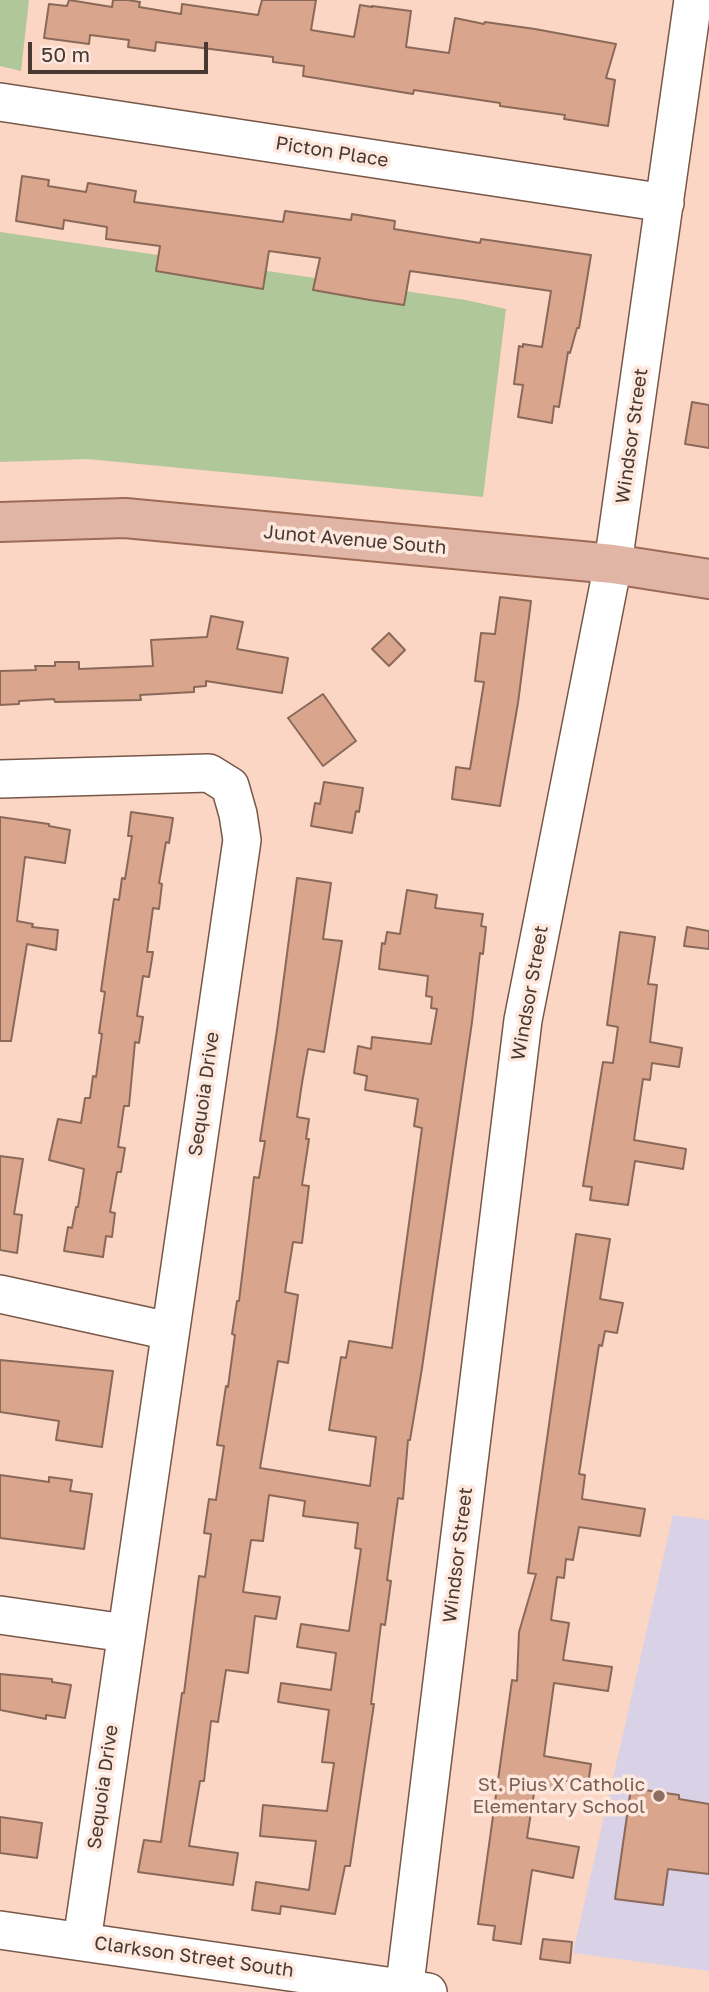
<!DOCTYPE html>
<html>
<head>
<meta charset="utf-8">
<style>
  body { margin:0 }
  #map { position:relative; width:709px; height:1992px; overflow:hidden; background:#fbd6c4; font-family:"Golos Text",sans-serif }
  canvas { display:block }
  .scale { position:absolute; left:28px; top:42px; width:180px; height:32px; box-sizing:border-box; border:4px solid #473932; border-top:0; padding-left:9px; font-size:21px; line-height:24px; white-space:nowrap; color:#473932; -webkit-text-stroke:5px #fee7dc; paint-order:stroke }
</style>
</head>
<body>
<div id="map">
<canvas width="709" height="1992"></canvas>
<div class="scale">50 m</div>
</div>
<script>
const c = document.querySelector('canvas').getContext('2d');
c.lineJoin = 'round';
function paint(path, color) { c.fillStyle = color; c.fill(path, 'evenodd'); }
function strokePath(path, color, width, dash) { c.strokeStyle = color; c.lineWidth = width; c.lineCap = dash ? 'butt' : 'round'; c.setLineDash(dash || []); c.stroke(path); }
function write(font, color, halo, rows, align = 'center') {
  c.font = font + ' "Golos Text",sans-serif'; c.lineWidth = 7; c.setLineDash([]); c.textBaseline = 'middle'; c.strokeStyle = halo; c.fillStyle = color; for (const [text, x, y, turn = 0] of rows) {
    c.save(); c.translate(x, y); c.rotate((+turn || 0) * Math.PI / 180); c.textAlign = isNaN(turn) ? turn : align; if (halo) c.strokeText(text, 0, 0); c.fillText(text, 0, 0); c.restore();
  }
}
paint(new Path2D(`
  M673 1515 709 1520V1971L573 1953Z`), '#d9d1e6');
paint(new Path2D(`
  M0 0H29L21 71 0 66Z
  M0 232 466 300 506 309 483 497 87 459 0 462Z`), '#b0c799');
const building = new Path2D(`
  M69 0 112 7 113 0H128L140 2 139 7 181 14 182 4 258 15 262 0H316L311 30 354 37 360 5 372 7V6L411 11 406 47 449 53 455 18 484 24 485 22 535 29 616 44 606 78 615 80 608 126 564 119 565 115 500 106V103L414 90 413 94 303 76 304 66 273 62V57L156 42 155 51 128 47 129 40 90 35 89 44 44 38 49 4 67 6Z
  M22 176 49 180 48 186 86 192 88 183 136 191 134 202 283 222 285 211 351 220 352 214 395 221 394 229 480 243 481 239 591 255 579 328H577L570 353 568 352 559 407 554 406 552 423 518 417 523 385 514 384 519 346 523 347V344L542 347 551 291 410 271 404 305 370 300 313 290 320 258 269 251 263 289 156 271 160 246 106 239 107 227 64 220 63 229 16 221Z
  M692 402 709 405V448L685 444Z
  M500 597 531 601 518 703 500 806 452 799 456 767 470 769 484 682 475 681 481 633 495 634Z
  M211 616 243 622 237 649 288 658 282 693 206 681V686L194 687V692L140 695 141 700 55 702 54 699 19 701V704L0 705V671L36 670 35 666H55V662H79V669L153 666 151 640 207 637Z
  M389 633 405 650 389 666 372 649Z
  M323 694 356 741 323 766 288 718Z
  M324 782 363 788 359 812 356 811 352 833 311 826 315 803 320 804Z
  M131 812 173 818 169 843 166 842 159 883 162 884 159 909 153 908 147 952H153L149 977 143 976 137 1016 143 1017 139 1043 135 1042 129 1106H124L118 1147 125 1148 121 1172H117L110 1212 115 1213 112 1237 106 1236 103 1257 64 1251 68 1227 72 1228 76 1207H78L84 1169 49 1160 58 1119 81 1123 85 1098H90L93 1076 96 1077 102 1034 99 1033 105 992 101 991 114 899 119 900 122 878 125 879 132 836H128Z
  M0 817 49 824V826L70 830 65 863 25 857 17 921 33 924 32 927 58 930 56 950 27 944 11 1041H0Z
  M297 878 331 883 323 939 342 941 324 1052 308 1049 302 1083 297 1117 309 1119 306 1139H309L302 1185 309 1186 302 1243 293 1242 285 1292 298 1295 288 1363 278 1361 260 1468 370 1486 376 1437 329 1430 341 1357 346 1358 349 1341 392 1348 422 1128 414 1126 418 1099 365 1090 367 1076 354 1073 358 1046 371 1049 372 1037 431 1044 437 1009 431 1008 432 997 426 996 428 976 379 969 382 943 385 944 387 932 400 934 407 890 437 895 435 908 483 914 481 926 486 927 483 954 480 953 472 1022 422 1368 410 1440H408L403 1499 398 1498 387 1580 391 1581 385 1625 381 1624 371 1704H374L350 1866H345L335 1914 281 1906 280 1914 252 1910 256 1882 309 1890 316 1841 260 1836 263 1805 327 1811 334 1763 322 1762 329 1710 278 1702 281 1683 331 1690 336 1653 297 1647 301 1624 349 1631 361 1549 355 1548 358 1523 303 1516 305 1501 269 1495 263 1541 251 1540 243 1592 280 1597 276 1619 255 1616 248 1673 226 1670 218 1722 211 1721 204 1781H200L189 1846 238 1853 233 1885 138 1872 144 1840 161 1842 182 1693H184L199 1576 205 1577 211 1534 204 1533 209 1499 216 1500 224 1446 217 1445 226 1386 228 1387 235 1335 232 1334 237 1301H239L254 1177 259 1178 265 1141H260L277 1030Z
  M687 927 709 931V949L684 946Z
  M620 932 655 937 648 984 657 985 650 1042 682 1048 679 1067 652 1063 650 1080 643 1079 634 1140 686 1149 683 1169 635 1161 628 1205 590 1200 592 1187 583 1186 603 1062 613 1063 618 1027 607 1025Z
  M0 1156 23 1159 14 1214 22 1215 17 1253 0 1250Z
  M576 1234 610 1239 600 1299 623 1303 617 1333 605 1331 602 1346 599 1345 579 1474 585 1475 582 1499 645 1509 640 1536 579 1527 573 1560 566 1559 564 1578 557 1577 551 1620 569 1623 563 1660 612 1667 608 1691 554 1683 544 1756 591 1764 588 1784 555 1779 552 1791 535 1787 527 1838 579 1847 573 1878 532 1870 521 1944 493 1940 495 1926 478 1924 512 1680 517 1681 519 1632 536 1574 528 1573Z
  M0 1360 113 1371 102 1447 56 1440 59 1421 0 1412Z
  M0 1475 49 1482V1477L72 1480 70 1491 92 1494 84 1549 0 1538Z
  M0 1674 52 1679V1682L71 1685 65 1718 46 1715V1719L0 1710Z
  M631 1788 679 1795V1799L709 1804V1874L668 1869 663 1905 615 1899Z
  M0 1817 42 1823 37 1858 0 1853Z
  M543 1939 572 1942 570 1963 540 1959Z`);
paint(building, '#d9a58c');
strokePath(building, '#8a695a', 2);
const minor = new Path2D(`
  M0 102 665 203
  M0 779 209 773 230 786 238 814 242 840 82 1941
  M0 1294 169 1331
  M0 1615 125 1633
  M0 1930 428 1992
  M404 1992 523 1020 613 564 693 0`);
const major = new Path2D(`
  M0 522 125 518 613 564 709 579`);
strokePath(minor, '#775748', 40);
strokePath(major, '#9d6a56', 42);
strokePath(minor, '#fff', 37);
strokePath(major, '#e0b5a6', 38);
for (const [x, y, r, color] of [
  [659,1796,7,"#8d6e63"]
]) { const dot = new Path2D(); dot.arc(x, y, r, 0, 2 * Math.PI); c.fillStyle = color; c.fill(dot); strokePath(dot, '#fee7dc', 2.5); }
write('19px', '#473932', '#fee7dc', [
  ["Picton Place",332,152,9],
  ["Windsor Street",632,436,-82],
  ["Junot Avenue South",355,540,5],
  ["Windsor Street",530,993,-80],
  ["Sequoia Drive",204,1094,-82],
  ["Windsor Street",458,1555,-83],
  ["Sequoia Drive",103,1787,-82],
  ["Clarkson Street South",194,1957,8]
]);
write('19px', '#785e54', '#fee7dc', [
  ["St. Pius X Catholic",645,1785],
  ["Elementary School",645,1807]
], 'right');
</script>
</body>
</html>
